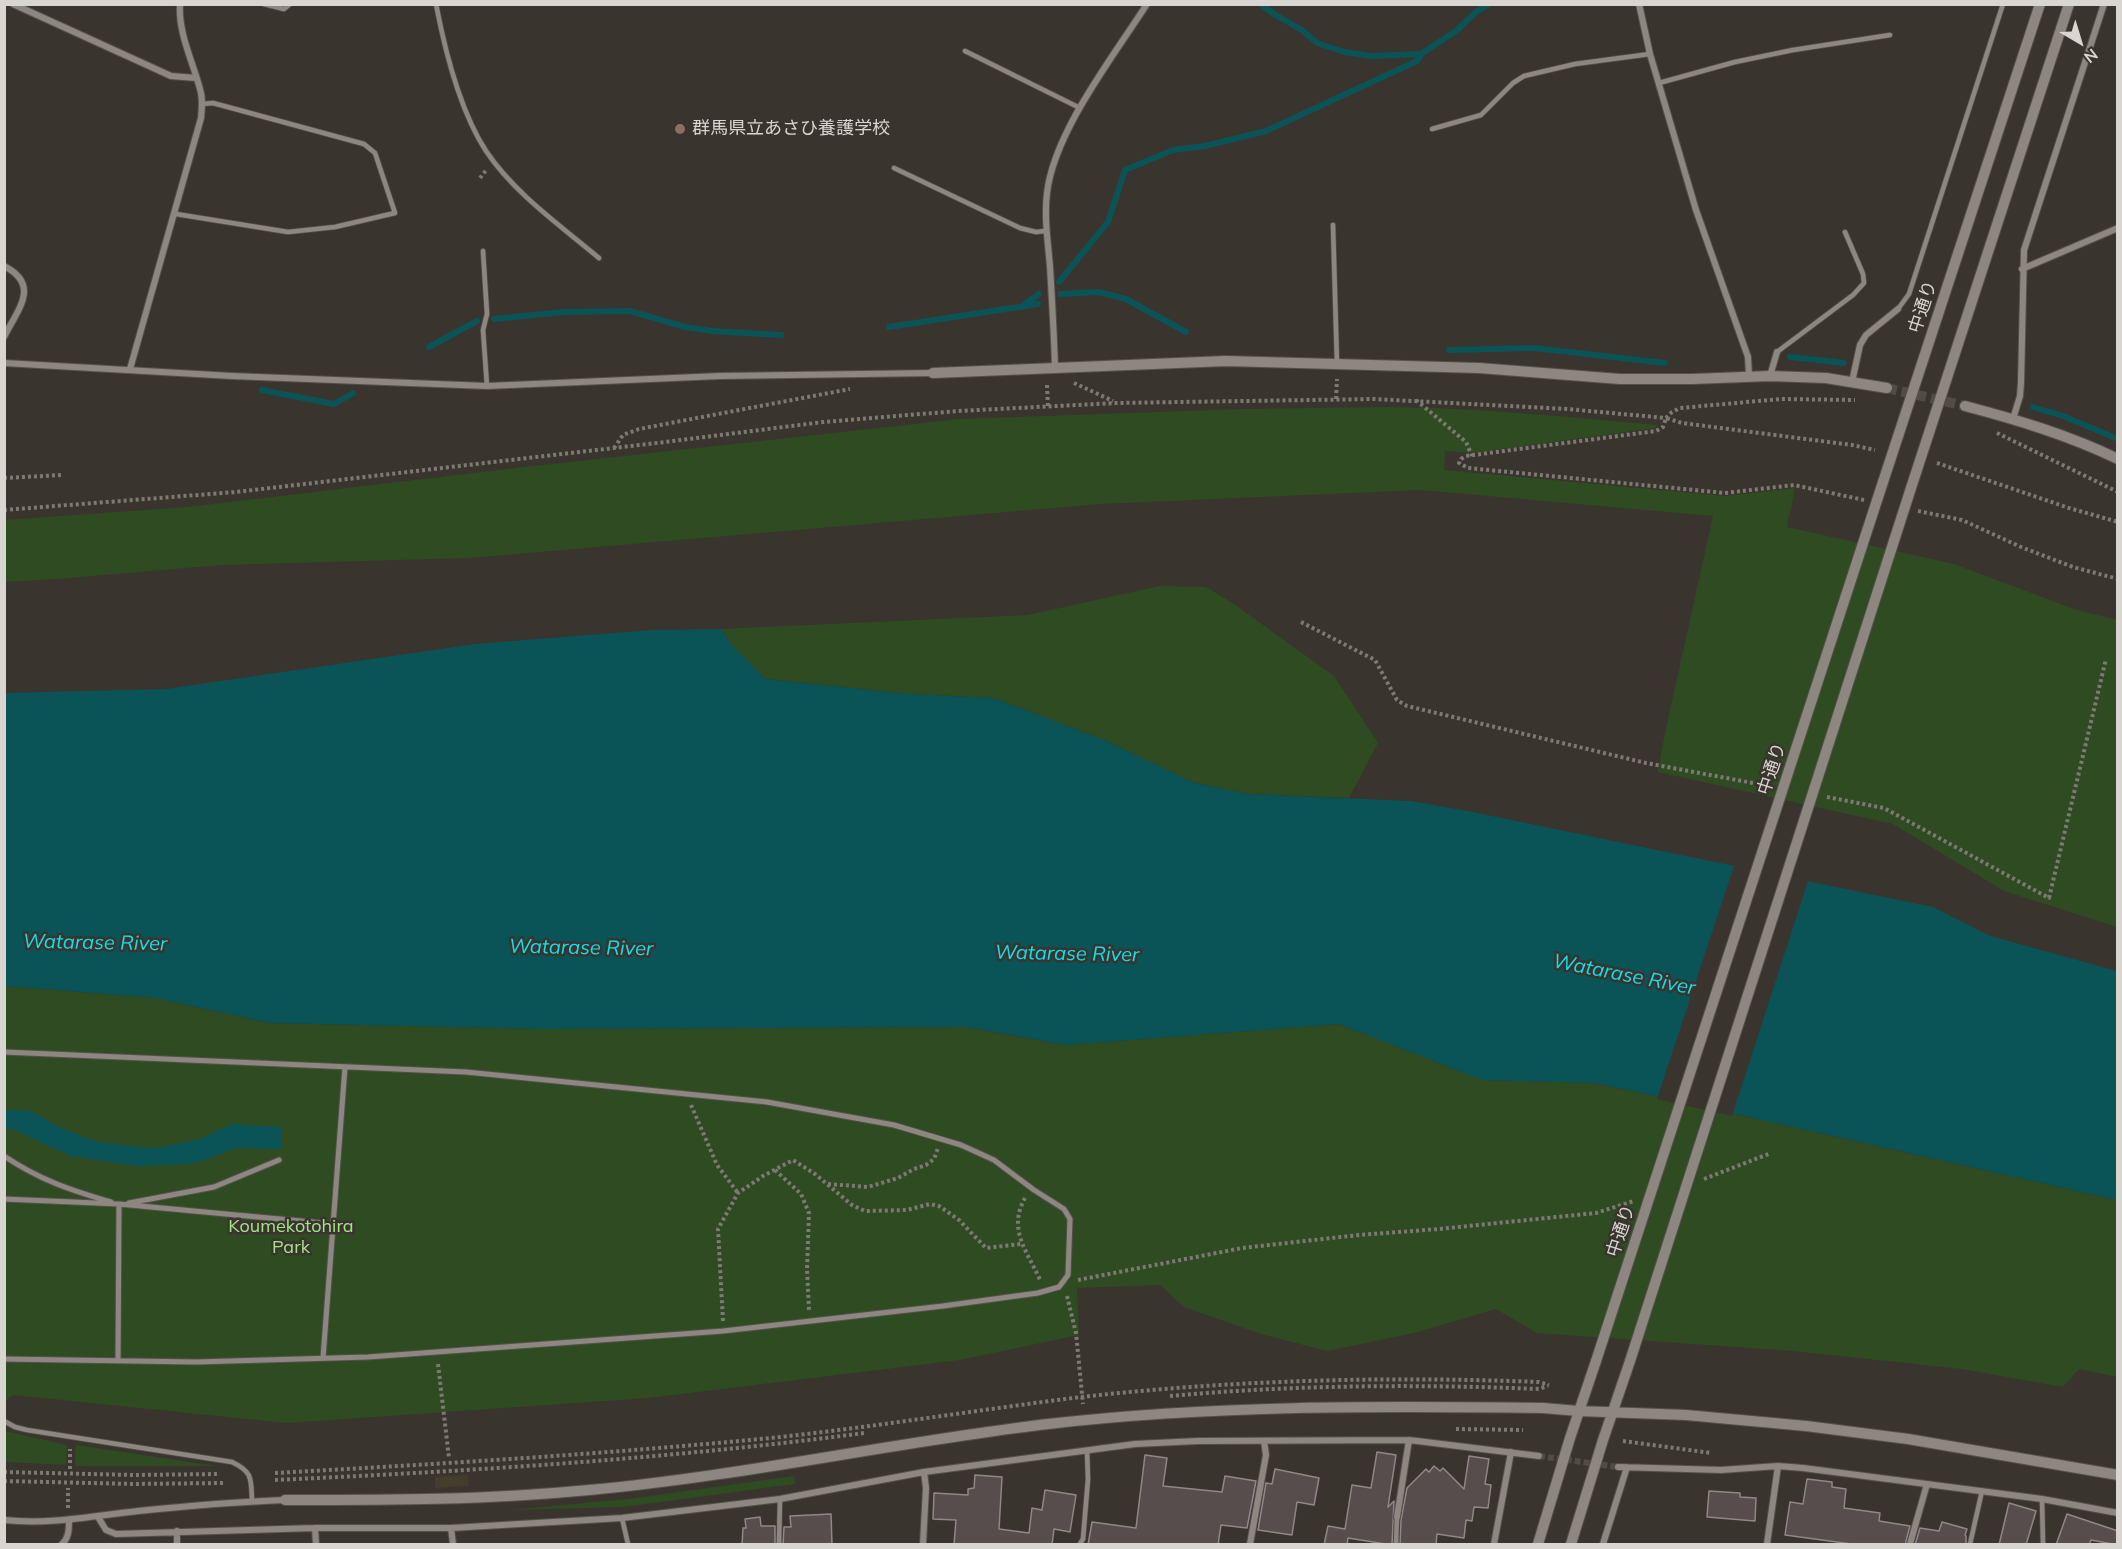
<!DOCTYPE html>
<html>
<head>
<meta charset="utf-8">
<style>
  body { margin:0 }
  #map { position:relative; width:2122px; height:1549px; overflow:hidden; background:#3a342f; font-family:Mulish,sans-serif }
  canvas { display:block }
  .frame { position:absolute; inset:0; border:6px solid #d9d5d1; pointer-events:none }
  .north { position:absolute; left:2050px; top:12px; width:60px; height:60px; -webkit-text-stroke:4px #3a342f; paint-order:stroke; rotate:142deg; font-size:16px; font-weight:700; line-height:24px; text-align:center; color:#d9d5d1 }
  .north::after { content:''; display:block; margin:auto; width:21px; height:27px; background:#d9d5d1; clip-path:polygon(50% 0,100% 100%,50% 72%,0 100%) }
</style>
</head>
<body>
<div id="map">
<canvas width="2122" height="1549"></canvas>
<div class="frame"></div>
<div class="north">N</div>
</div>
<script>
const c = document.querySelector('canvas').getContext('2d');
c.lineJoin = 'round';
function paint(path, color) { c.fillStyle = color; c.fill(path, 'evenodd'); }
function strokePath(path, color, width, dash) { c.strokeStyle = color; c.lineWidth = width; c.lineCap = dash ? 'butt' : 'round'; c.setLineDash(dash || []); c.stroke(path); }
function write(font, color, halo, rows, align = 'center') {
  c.font = font + ' Mulish,"Noto Sans JP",sans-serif'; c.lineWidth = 5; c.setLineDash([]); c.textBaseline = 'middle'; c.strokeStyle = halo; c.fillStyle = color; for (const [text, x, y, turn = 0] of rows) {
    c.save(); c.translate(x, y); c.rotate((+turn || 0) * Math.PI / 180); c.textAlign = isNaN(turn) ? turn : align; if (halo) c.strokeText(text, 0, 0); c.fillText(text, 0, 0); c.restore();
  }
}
paint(new Path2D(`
  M468 1475 469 1486 435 1488V1477Z`), '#443d2b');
paint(new Path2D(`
  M1391 407C1480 408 1568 417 1657 425L1655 428 1473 453 1445 451 1444 470 1725 496 1795 488 1787 527 1954 564 2077 610 2117 620V927L2004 891 1893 824 1658 772 1665 733 1713 516 1421 490 1100 504 469 558 221 565 56 579 5 582 4 520 188 507 516 468 960 419 1243 409Z
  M1160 586 1206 587 1234 604 1334 676 1378 743 1349 798 1247 794 1192 782 1102 739 993 698 909 694 765 679 731 644 721 629 1028 615Z
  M5 986 155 998 270 1023 542 1029 966 1027 1066 1045 1339 1024 1482 1080 1592 1083 1629 1090 2117 1200V1377L2079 1369 2063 1387 1962 1369 1793 1351 1537 1333 1496 1309 1414 1333 1327 1351 1261 1334 1184 1307 1160 1285 1077 1288 1079 1335 960 1360 648 1398 287 1423 13 1395 5 1401Z
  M5 1431 67 1445 66 1465 5 1462Z
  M76 1445 217 1466H75Z
  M794 1476 795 1484 624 1507 509 1510 628 1499Z`), '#2f4b22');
paint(new Path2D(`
  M721 629 731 644 765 679 909 694 993 698 1102 739 1192 782 1247 794 1410 801 1468 811 1933 907 1988 935 2117 971V1200L1629 1090 1592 1083 1482 1080 1339 1024 1066 1045 966 1027 542 1029 270 1023 155 998 5 986 4 693 166 689 475 644 651 630Z
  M5 1110 31 1111 61 1128 98 1142 147 1148 162 1147 198 1140 231 1124 281 1127V1149L236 1148 202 1161 187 1164 137 1166 70 1156 13 1129H5Z`), '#0a5357');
paint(new Path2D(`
  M1735 863 1809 878 1732 1116 1657 1099Z
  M1988 932 2118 968 2117 971 1988 935Z`), '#3a342f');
strokePath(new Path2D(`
  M1261 4 1274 14 1302 30 1317 43 1344 52 1371 56 1421 54 1456 31 1476 12 1489 4
  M1059 282 1108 222 1125 170 1173 150 1205 146 1266 131 1417 61 1421 54
  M1060 294 1098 292 1126 299 1186 332
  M1025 304 1039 294
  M494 319 563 312 630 311 685 327 712 331 781 335
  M889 327 1038 304
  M429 347 477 321
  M1449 350 1534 348 1665 363
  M1790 357 1844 363
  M262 390 334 404 353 393
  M2033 407 2063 416 2118 439`), '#0a5357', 6);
const building = new Path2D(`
  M1377 1452 1396 1455 1388 1507 1394 1501 1392 1545 1348 1538 1347 1545H1324L1328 1526 1345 1529 1352 1485 1371 1488Z
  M1145 1455 1167 1458 1163 1486 1222 1492 1225 1476 1256 1481 1247 1528 1221 1525 1218 1545H1088L1092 1522 1136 1528Z
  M1469 1456 1489 1459 1485 1484 1491 1485 1488 1508 1474 1507 1472 1521 1466 1520 1464 1538 1437 1534 1436 1545H1400L1401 1520 1407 1488 1426 1469 1429 1472 1434 1466 1440 1471 1443 1468 1464 1489Z
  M1275 1469 1319 1478 1314 1505 1297 1502 1292 1535 1258 1530 1266 1483 1272 1484Z
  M975 1475 1002 1477 999 1529 1029 1533 1032 1508 1042 1510 1045 1490 1076 1495 1070 1532 1054 1529 1052 1545H954L956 1520 933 1519 934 1493 968 1495V1489L974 1488Z
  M1807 1479 1832 1482V1487L1846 1489 1844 1508 1880 1513 1879 1521 1910 1526 1905 1545H1859L1785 1535 1790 1502 1803 1504Z
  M1709 1491 1740 1493V1497L1756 1498 1755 1521 1707 1517Z
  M2009 1503 2036 1511 2026 1545H1999Z
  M831 1514 832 1545H783L784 1527H791L790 1516Z
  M2067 1514 2118 1531V1545L2091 1540 2089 1545H2056Z
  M760 1517 761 1526H775V1545H742L743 1528H746L745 1519Z
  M1942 1522 1967 1529 1965 1535 1966 1536V1545H1915L1920 1528 1939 1531Z`);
paint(building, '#564d4c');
strokePath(building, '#928787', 1.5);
strokePath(new Path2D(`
  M1539 1456 1618 1467`), '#524c47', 6, [6, 3]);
strokePath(new Path2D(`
  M1887 388 1965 406`), '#524c47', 10, [10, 5]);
const service = new Path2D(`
  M264 4 284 9 290 4
  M436 4C445 51 460 111 486 151 514 193 561 226 599 258
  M965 51 1080 108
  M1659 83 1735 62 1793 50 1890 35
  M1432 129 1481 115 1513 83 1524 76 1575 64 1650 54
  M894 168 1020 228 1036 232 1045 231
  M176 214 288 232 335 227 395 213 375 153 364 144 213 103 202 104
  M1333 225 1337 364
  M483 251 487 314 483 330 487 386
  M1898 309 1909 294 2003 4
  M1777 352 1853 295 1864 283 1863 274 1845 232
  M4 1421 15 1427 27 1430 232 1462C253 1472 251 1479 252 1501
  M2042 1499 2043 1544
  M622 1518 628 1544
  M779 1544 780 1499
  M1080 1544 1083 1539 1088 1479 1087 1450
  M1396 1544 1397 1517
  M1970 1544 1982 1491`);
const pedestrian = new Path2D(`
  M4 1052 466 1072 767 1102 894 1125 961 1145 994 1160 1034 1190 1064 1209 1070 1219 1068 1275 1059 1287 1038 1293 943 1306 723 1331 368 1357 196 1362 4 1359
  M4 1156C40 1180 70 1190 111 1202
  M4 1199 119 1204 333 1224
  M129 1203 214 1187 279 1160
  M323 1358 345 1067
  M118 1361 119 1204`);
const minor = new Path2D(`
  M13 4 171 76 196 78
  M1639 4 1650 54 1696 210 1748 357 1749 376
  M4 266C41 285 18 309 4 337
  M2022 269 2118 228
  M4 363 232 376 487 386 720 376 933 373
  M1055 367C1054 334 1052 300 1050 267 1048 242 1044 218 1047 193 1054 132 1113 57 1147 4
  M130 369 201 118C202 108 203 98 200 89 193 62 178 33 180 4
  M1770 376 1777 352
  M1852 382 1860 345 1866 335 1898 309
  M2013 419 2020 396 2021 383 2024 250 2104 4
  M1618 1467 1721 1470 1778 1466 1803 1468 2042 1499 2118 1513
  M98 1517 106 1530 116 1534 315 1528H451L622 1518 780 1499 924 1472 1135 1444 1198 1441 1409 1440 1539 1456
  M1397 1517 1409 1440
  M4 1520C49 1525 93 1516 138 1511 187 1506 236 1502 285 1500
  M315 1528 316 1544
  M451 1528 453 1544
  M177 1531V1544
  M62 1544C69 1538 69 1529 69 1520
  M923 1544 926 1488 924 1472
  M1250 1544 1266 1455 1264 1441
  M1494 1544 1511 1452
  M1603 1544 1627 1467
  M1767 1544 1778 1466
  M1910 1544 1927 1484`);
const tertiary = new Path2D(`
  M933 373 1226 361 1479 368 1620 379H1692L1770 376 1826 378 1887 388
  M1965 406C2018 420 2068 435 2118 459
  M1883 482 2040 4
  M1911 488 2069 4
  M285 1500C387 1500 488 1500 589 1490 743 1476 895 1442 1048 1424 1213 1405 1378 1406 1543 1408L1579 1411 1686 1415 1806 1426 1908 1439 2118 1475
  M1538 1544 1570 1438 1596 1361
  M1571 1544 1603 1440 1630 1361`);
strokePath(service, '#55504b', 6);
strokePath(pedestrian, '#55504b', 7);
strokePath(minor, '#55504b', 8);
strokePath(tertiary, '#55504b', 12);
strokePath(new Path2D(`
  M480 178 487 169
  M1074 383 1113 401
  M1047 385 1048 407
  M1336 399 1337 379
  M1416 400 1466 442 1472 456
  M1997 433 2118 492
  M614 448 623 435 639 429 850 389
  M1937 463 2069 508 2118 522
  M4 478 62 475
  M1864 500 1794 485 1725 493 1468 468 1459 463 1461 459 1466 456 1656 431 1663 427 1666 418 1682 423 1852 445 1875 450
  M4 510 236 492 665 442 823 422 958 411 1116 403 1374 399 1567 409 1666 418 1672 412 1680 408 1781 399 1855 400
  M1918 511 1962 520 2021 547 2073 567 2118 579
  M1301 622 1375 660 1397 700 1407 706 1646 763 1769 786
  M1827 797 1884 808 2049 898 2106 659
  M691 1105 717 1165 738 1193
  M775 1170 801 1194 809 1213 807 1269 809 1310
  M1704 1179 1771 1153
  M828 1184 868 1187 898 1178 914 1169 926 1165 934 1159 938 1148
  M1025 1198C1007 1230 1028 1252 1040 1280
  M1078 1280 1242 1248 1359 1235 1439 1229 1596 1213 1634 1201
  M1067 1296 1076 1333 1083 1404
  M723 1321 718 1229 738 1193 763 1176 793 1160 815 1174 852 1205 865 1211 907 1210 930 1204 939 1206 959 1220 986 1248 1021 1244
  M438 1364 449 1458
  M1170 1396C1292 1385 1416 1384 1539 1389L1548 1386
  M1456 1429 1523 1430
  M1623 1441 1711 1453
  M70 1469V1449
  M4 1472 133 1475 220 1474
  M275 1473C440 1464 606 1454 771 1438 874 1427 977 1410 1081 1397 1233 1380 1386 1376 1539 1382L1549 1385
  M275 1480C472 1471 669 1459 864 1433
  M4 1481 133 1484 224 1483
  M68 1508V1488`), '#7e7974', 4, [3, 3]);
strokePath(service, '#8e8781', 4.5);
strokePath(pedestrian, '#8e8781', 5);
strokePath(minor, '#8e8781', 6);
strokePath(tertiary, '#8e8781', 10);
const tertiaryBridge = new Path2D(`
  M1596 1361 1883 482
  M1630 1361 1911 488`);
strokePath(tertiaryBridge, '#55504b', 12, []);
strokePath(tertiaryBridge, '#8e8781', 10);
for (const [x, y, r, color] of [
  [680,129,6,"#8d6e63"]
]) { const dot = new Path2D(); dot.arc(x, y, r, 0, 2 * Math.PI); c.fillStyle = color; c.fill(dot); strokePath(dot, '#3a342f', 2); }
write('18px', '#d9d5d1', '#3a342f', [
  ["群馬県立あさひ養護学校",692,129]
], 'left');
write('18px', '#d9d5d1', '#3a342f', [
  ["中通り",1923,307,-72],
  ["中通り",1772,769,-72],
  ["中通り",1621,1231,-72]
]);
write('18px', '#a4e488', '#3a342f', [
  ["Koumekotohira",291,1227],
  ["Park",291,1248]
]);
write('italic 20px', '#0fe0eb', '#3a342f', [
  ["Watarase River",95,943,1],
  ["Watarase River",581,948,1],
  ["Watarase River",1067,954,1],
  ["Watarase River",1624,975,11]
]);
</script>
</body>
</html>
